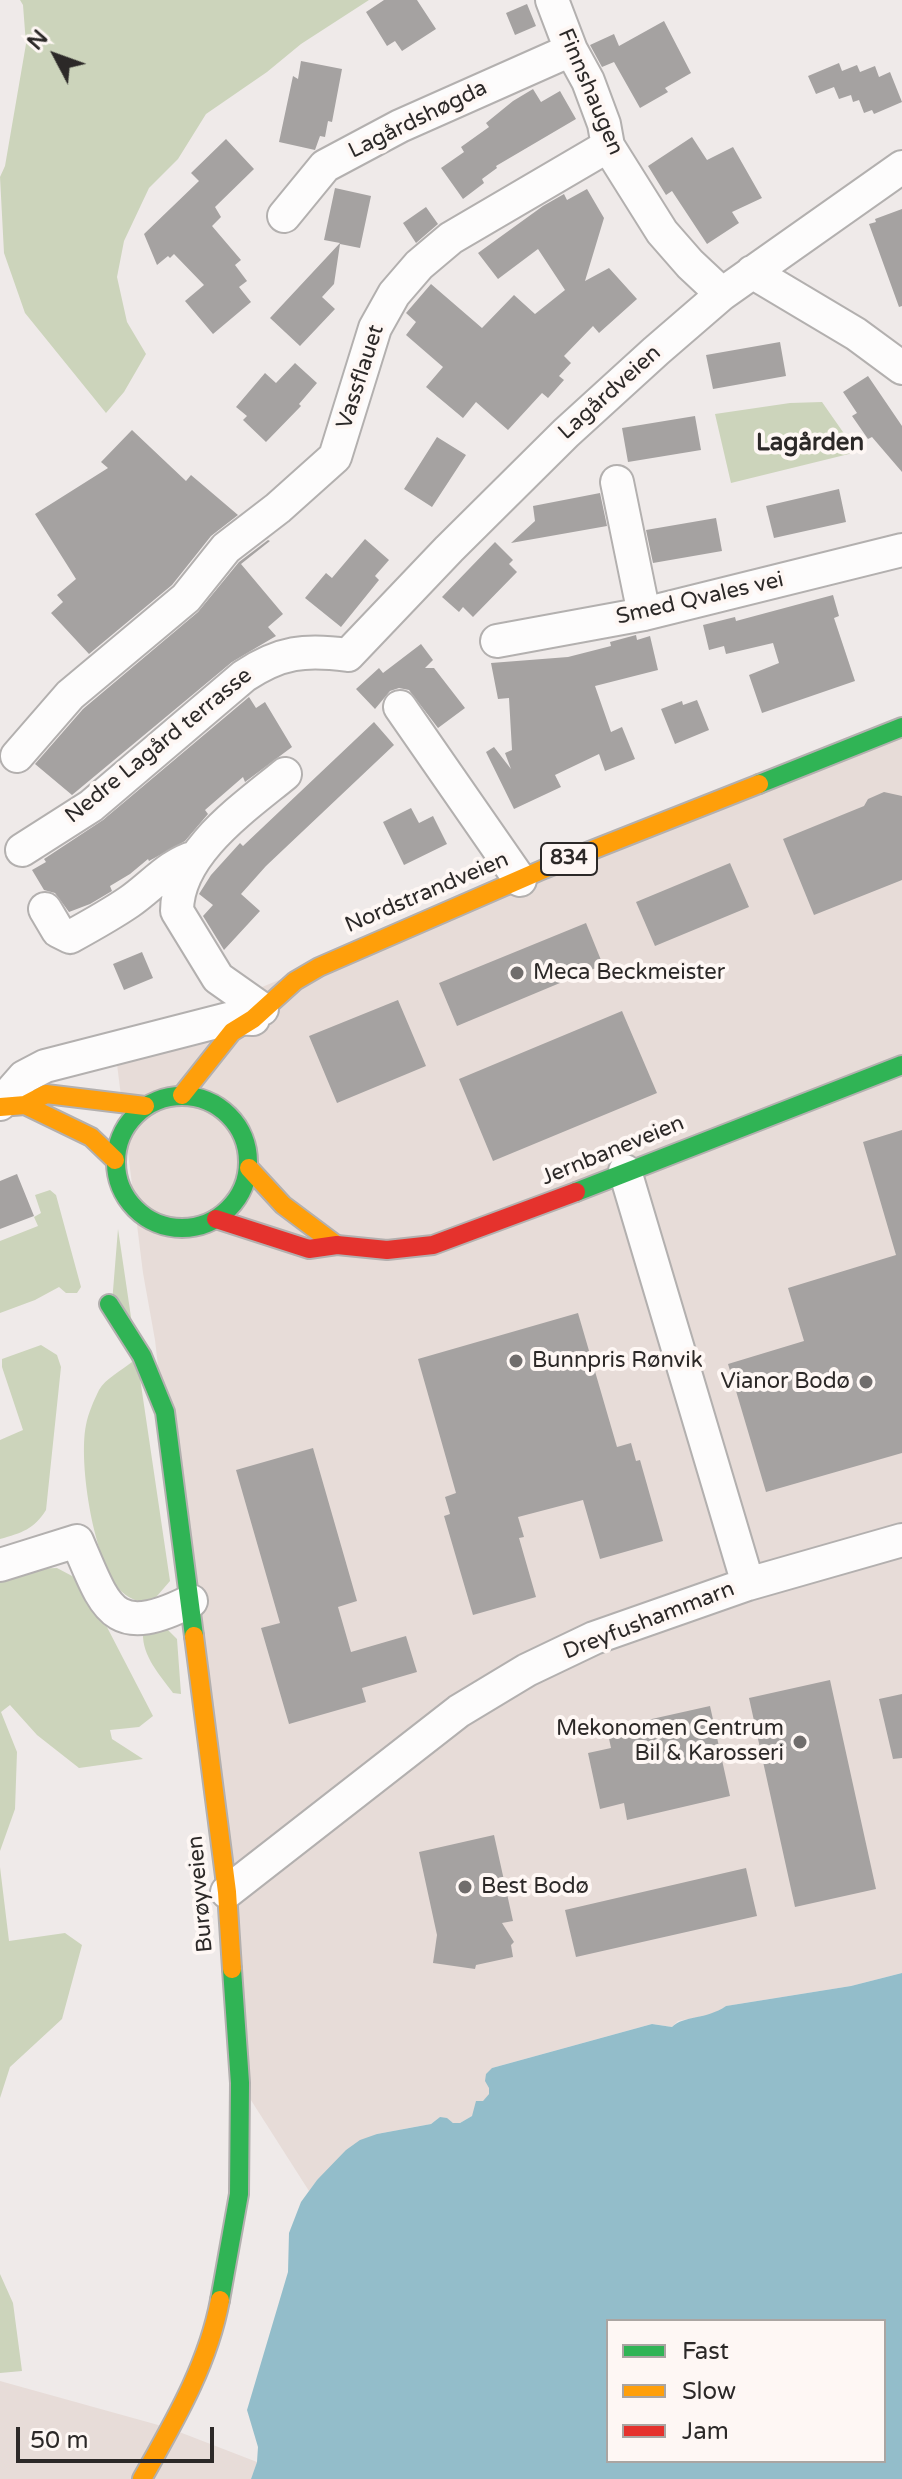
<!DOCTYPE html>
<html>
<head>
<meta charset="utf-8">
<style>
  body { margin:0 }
  #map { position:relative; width:902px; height:2479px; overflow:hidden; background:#efeae9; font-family:"Varela Round",sans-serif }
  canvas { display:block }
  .legend { position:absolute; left:606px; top:2319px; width:280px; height:144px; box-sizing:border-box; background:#fef7f4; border:2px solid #aaa5a2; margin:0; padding:10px 14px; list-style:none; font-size:24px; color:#2c2928 }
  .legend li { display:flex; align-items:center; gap:16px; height:40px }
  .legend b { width:40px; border:2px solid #aaa5a2 }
  .north { position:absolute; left:16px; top:16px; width:80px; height:80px; -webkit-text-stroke:6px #fef7f4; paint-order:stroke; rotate:311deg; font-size:22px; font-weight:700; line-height:32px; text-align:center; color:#2c2928 }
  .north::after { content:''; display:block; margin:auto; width:28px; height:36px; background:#2c2928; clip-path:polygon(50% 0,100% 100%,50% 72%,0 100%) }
  .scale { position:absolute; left:16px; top:2427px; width:198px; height:36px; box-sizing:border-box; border:4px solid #2c2928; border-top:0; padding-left:10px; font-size:24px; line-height:28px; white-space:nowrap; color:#2c2928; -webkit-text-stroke:6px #fef7f4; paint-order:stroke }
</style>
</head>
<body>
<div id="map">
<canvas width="902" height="2479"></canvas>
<ul class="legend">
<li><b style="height:10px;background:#30b455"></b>Fast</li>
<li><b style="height:10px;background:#ff9f0a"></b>Slow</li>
<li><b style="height:10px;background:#e5322d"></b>Jam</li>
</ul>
<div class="north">N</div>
<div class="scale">50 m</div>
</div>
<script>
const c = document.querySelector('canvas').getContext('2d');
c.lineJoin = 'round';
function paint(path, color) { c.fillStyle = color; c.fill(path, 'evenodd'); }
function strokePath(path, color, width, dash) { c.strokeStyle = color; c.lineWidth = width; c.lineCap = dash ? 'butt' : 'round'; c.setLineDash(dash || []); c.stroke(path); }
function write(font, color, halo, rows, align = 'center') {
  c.font = font + ' "Varela Round",sans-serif'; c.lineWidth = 8; c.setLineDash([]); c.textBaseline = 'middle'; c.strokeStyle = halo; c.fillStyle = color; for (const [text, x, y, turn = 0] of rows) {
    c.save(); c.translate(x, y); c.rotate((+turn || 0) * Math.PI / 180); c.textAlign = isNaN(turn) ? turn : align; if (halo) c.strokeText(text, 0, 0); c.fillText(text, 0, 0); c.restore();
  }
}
paint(new Path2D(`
  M902 729V1973L851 1986 726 2006 714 2014 678 2021 672 2027 652 2024 492 2068 489 2094 472 2116 460 2123H453L440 2117 431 2124 377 2134 317 2180 309 2191 240 2083 155 1340 143 1273 115 1048 520 880Z
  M0 2381 169 2428 257 2462 255 2468 251 2479H0Z`), '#e7dcd8');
paint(new Path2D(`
  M20 0H369L301 44 267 72 206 114 178 159 149 188 124 241 117 277 127 322 146 354 124 392 106 413 25 313 4 253 0 177 5 166 26 44 23 5Z
  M822 402 857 452 731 483 715 414 790 403Z
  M50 1190 56 1195 81 1287 77 1293H66L59 1287 35 1300 0 1313V1241L38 1226 34 1217 41 1213 35 1195Z
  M118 1229 170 1581 151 1603C140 1602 131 1600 122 1592 94 1565 78 1463 86 1425 88 1414 94 1400 99 1390 105 1379 122 1370 132 1362L112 1303Z
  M41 1345 57 1355 61 1367 46 1510C34 1529 22 1533 0 1539V1440L23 1430 2 1367V1359Z
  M57 1568 74 1577 94 1602 153 1716 139 1727 110 1730 112 1739 143 1759 79 1768 37 1735 10 1705 1 1712 17 1752 15 1809 0 1851V1577L29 1569Z
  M165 1627 177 1639 181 1694 173 1693C160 1675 142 1656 143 1633Z
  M0 1867 9 1941 65 1933 82 1945 62 2019 10 2067 0 2098Z
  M0 2274 13 2303 22 2371 0 2373Z`), '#ccd4bb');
paint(new Path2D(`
  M902 1973V2479H251L257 2462 258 2447 247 2410 288 2272 289 2233 301 2202 317 2180 346 2150 360 2140 377 2134 431 2124 440 2117 447 2118 453 2123H460L472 2116 476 2101H483L489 2094V2088L485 2081 486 2074 492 2068 652 2024 672 2027C684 2015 706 2020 726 2006L851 1986ZM608 2321H884V2461H608Z`), '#93bdca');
paint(new Path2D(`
  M384 0H417L436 29 402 51 395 41 387 46 366 12Z
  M527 4 536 26 515 35 506 13Z
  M664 21 691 73 665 88 668 92 640 108 614 62 602 67 590 45 614 34 619 46Z
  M301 61 342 69 332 122 328 121 325 137 320 136 315 150 279 142 293 76 298 79Z
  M839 63 842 71 857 65 860 72 875 66 879 77 890 72 902 102 874 114 872 110 864 113 859 100 853 102 851 95 839 99 834 87 816 94 808 76Z
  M533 89 541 102 560 91 576 119 496 166 497 168 482 179 484 183 463 199 441 168 464 152 461 147 489 127 486 123 513 101Z
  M692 137 707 160 733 147 762 198 732 212 739 223 707 244 672 191 666 195 648 166Z
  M226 139 254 169 215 207 221 217 212 226 241 260 235 265 247 281 239 287 251 302 213 334 185 301 204 285 174 254 170 258 168 256 157 265 144 234 199 181 191 173Z
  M335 188 371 196 360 248 340 244 334 284 322 297 335 309 300 346 270 318 340 243 324 240Z
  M587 189 604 218 585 281 609 268 637 299 599 333 593 326 564 356 571 363 559 376 564 380 548 398 542 393 508 430 476 402 463 418 426 387 443 367 406 335 416 322 406 313 431 284 482 328 514 295 535 314 565 290 538 249 498 279 478 253 543 206 564 194 567 200Z
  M426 207 438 224 416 243 403 223Z
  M902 209V306L899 307 869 224 876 222 875 219Z
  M780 342 786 376 713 389 706 355Z
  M295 363 317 383 299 404 301 406 266 442 243 420 247 416 236 407 265 373 276 383Z
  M868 376 902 426V472L872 437 868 439 852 416 857 413 843 392Z
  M695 416 701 450 628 462 622 428Z
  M132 430 186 481 191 475 238 515 211 536 172 585 89 654 51 613 63 602 57 595 76 579 35 514 108 468 101 462Z
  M437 437 466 455 432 507 404 489Z
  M839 489 846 522 774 538 766 506Z
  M600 493 607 526 511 543 535 521 533 506Z
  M716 518 722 551 653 563 646 530Z
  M365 539 389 560 375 576 379 580 341 627 305 598 326 573 332 578Z
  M268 540 270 541 241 564 283 614 268 627 276 636 232 662 72 795 35 764 83 709 198 612 239 562Z
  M495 542 513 560 509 564 517 572 473 617 463 607 459 612 442 597Z
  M833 595 839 616 834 618 855 681 762 713 749 675 779 663 773 643 726 654 724 646 709 650 703 625 735 617 736 621Z
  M636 635 637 640 650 636 658 670 595 686 611 732 622 727 635 759 605 771 599 754 555 775 561 787 514 809 486 752 494 747 511 769 505 753 512 750 509 698 498 699 491 663 568 657 611 646 610 642Z
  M421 644 433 660 425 668H434L465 708 438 728 409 690 399 688 390 691 375 709 356 689 379 668 383 673Z
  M249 697 256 708 265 702 292 747 245 782 243 777 205 810 208 814 185 841 149 861 148 859 130 874 110 886 112 891 90 904 69 912 55 893 44 890 32 870 46 862 44 859 103 820Z
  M697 700 709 730 675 744 661 709 682 701 683 705Z
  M374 722 394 745 266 866 241 894 260 911 224 950 203 916 213 905 199 894 211 875 240 843 243 846Z
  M884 792 902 796V880L814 915 783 839 864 806 868 799Z
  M411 808 419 823 433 816 447 844 404 865 383 822Z
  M730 863 749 907 655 946 636 902Z
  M586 923 603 965 457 1026 439 983Z
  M142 952 153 978 124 990 113 964Z
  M398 1000 426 1066 337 1103 309 1036Z
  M622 1011 657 1093 493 1161 459 1079Z
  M902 1130V1453L766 1492 728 1364 804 1341 788 1288 896 1255 863 1142Z
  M17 1174 34 1216 0 1229V1181Z
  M578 1313 617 1447 631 1443 636 1461 640 1460 663 1541 600 1559 583 1500 518 1517 524 1537 519 1538 536 1597 473 1615 444 1516 450 1514 445 1497 456 1493 418 1359Z
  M313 1448 357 1601 338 1607 351 1652 406 1636 417 1672 362 1688 366 1702 289 1724 261 1628 280 1623 236 1470Z
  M830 1680 876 1889 795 1907 749 1698Z
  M902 1694V1758L893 1759 879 1699Z
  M710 1706 730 1796 627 1820 624 1803 600 1809 588 1753 611 1748 607 1729Z
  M494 1835 513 1921 502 1923 514 1942 511 1945 513 1957 476 1965 475 1969 433 1963 437 1935 419 1852Z
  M746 1868 757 1916 576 1957 565 1910Z`), '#a5a2a1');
const street = new Path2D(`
  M552 0 571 50 588 81 604 124 608 146 662 232 690 264 722 294
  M284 216 325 166 400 126 571 50
  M752 272 856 334 902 368
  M617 482 644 614
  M497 641 644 614 902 550
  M400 707 520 880
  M17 756 70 695 186 598 226 548 278 508 335 457 375 328 394 294 419 265 451 238 608 146
  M22 850 91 806 244 676C280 652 305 649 348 655L449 549 566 433 656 351 722 294 902 167
  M45 909 58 931 70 937C90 926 110 915 129 902 150 888 170 863 196 857
  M262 1009 218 978 177 911C177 853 245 807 285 774
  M0 1104 24 1077 45 1066 232 1018 253 1019
  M625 1171 748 1584
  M0 1565 77 1541C106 1608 112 1641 191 1601
  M227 1892 459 1711 527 1670 594 1638 748 1584 902 1540`);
const fast = new Path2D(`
  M759 784 902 727
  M116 1162a66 66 0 1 1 132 0a66 66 0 1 1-132 0Z
  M576 1192 902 1065
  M109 1304 142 1356 165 1412 194 1636
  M220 2300 239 2194 240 2083 232 1969`);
const slow = new Path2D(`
  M182 1095 232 1032 253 1019 295 981 319 967 544 869 759 784
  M25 1105 91 1137 115 1160
  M0 1107 25 1105 46 1094 145 1106
  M249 1168 283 1205 335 1244
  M194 1636 227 1892 232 1969
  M142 2479C174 2422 208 2365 220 2300`);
const jam = new Path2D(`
  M216 1219 309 1249 337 1245 387 1250 433 1245 576 1192`);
strokePath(street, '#b3b0af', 36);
strokePath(fast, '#b3b0af', 22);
strokePath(slow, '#b3b0af', 22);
strokePath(jam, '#b3b0af', 22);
strokePath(street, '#fdfcfc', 32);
strokePath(fast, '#30b455', 18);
strokePath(slow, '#ff9f0a', 18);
strokePath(jam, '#e5322d', 18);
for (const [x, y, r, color] of [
  [517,973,8,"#706d6c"],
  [516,1361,8,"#706d6c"],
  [866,1382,8,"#706d6c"],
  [800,1742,8,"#706d6c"],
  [465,1887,8,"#706d6c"]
]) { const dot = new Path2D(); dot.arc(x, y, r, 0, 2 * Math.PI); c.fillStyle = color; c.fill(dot); strokePath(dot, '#fef7f4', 3); }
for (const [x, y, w] of [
  [569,859,56]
]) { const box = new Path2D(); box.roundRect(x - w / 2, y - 16, w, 32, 6); c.fillStyle = '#fef7f4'; c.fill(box); strokePath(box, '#2c2928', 2); }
write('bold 20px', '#2c2928', null, [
  ["834",569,859]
]);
write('22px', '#2c2928', '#fef7f4', [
  ["Finnshaugen",590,92,67],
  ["Lagårdshøgda",418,120,-26],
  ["Vassflauet",361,377,-72],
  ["Lagårdveien",610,393,-42],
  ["Smed Qvales vei",700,599,-13],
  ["Nedre Lagård terrasse",159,746,-39],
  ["Nordstrandveien",427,893,-23],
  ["Jernbaneveien",613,1151,-22],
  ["Dreyfushammarn",649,1621,-21],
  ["Burøyveien",201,1894,-95]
]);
write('22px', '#2c2928', '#fef7f4', [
  ["Meca Beckmeister",533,973],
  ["Bunnpris Rønvik",532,1361],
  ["Vianor Bodø",850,1382,"right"],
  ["Mekonomen Centrum",784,1729,"right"],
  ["Bil & Karosseri",784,1754,"right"],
  ["Best Bodø",481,1887]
], 'left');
write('bold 24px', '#2c2928', '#fef7f4', [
  ["Lagården",810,444]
]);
</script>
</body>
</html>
